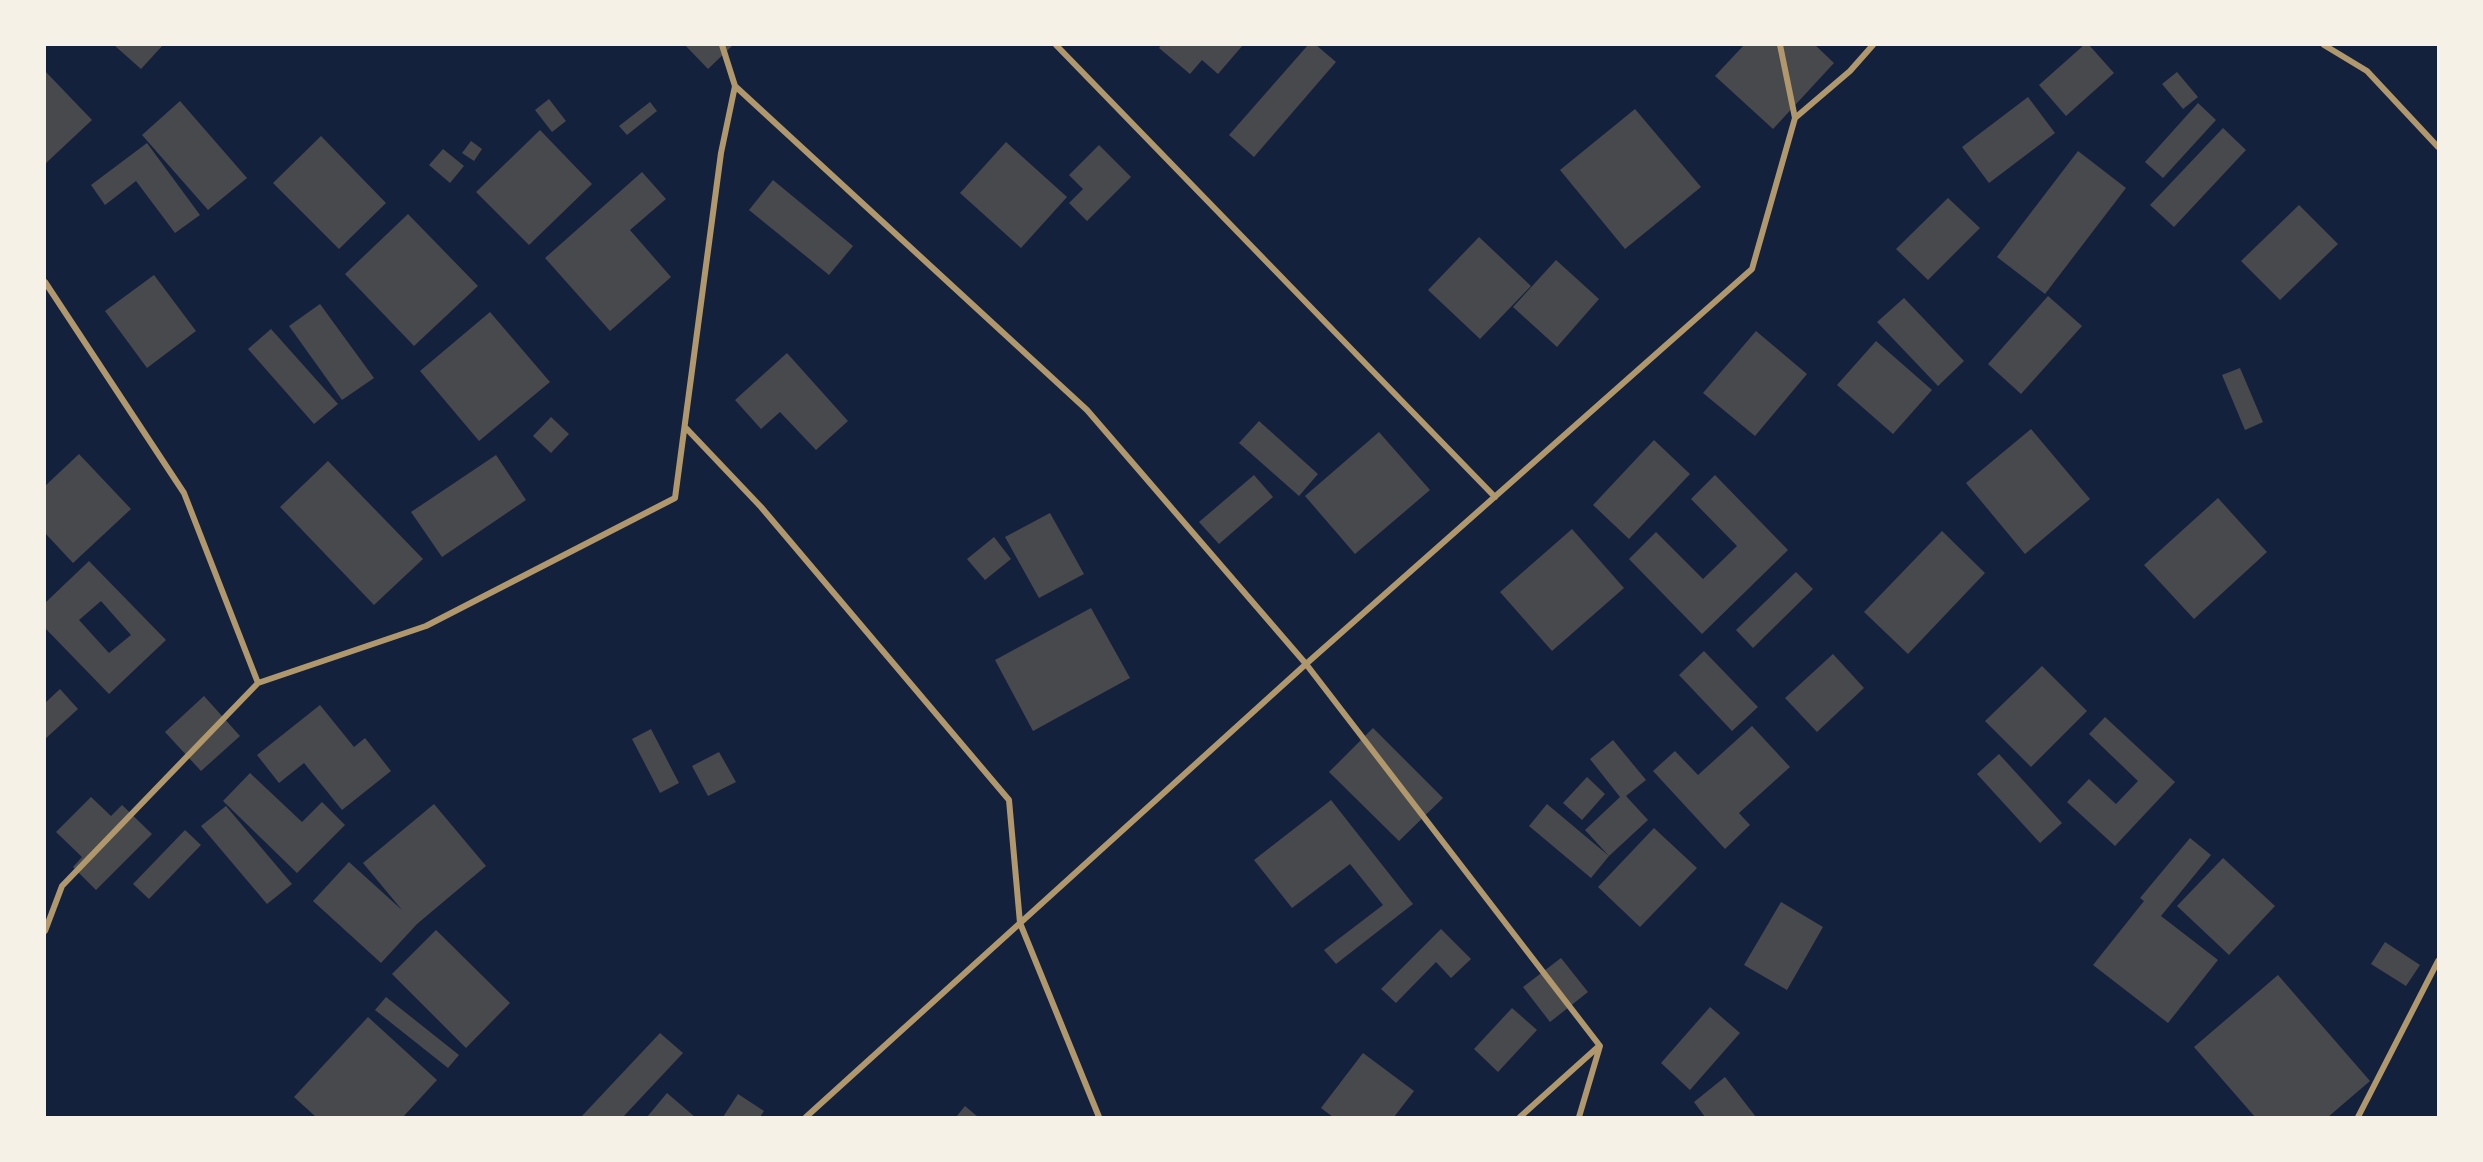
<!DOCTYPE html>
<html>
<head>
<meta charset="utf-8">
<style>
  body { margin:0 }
  #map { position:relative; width:2483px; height:1162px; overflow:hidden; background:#14213d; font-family:"Zilla Slab",serif }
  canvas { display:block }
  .frame { position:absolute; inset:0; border:46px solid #f6f1e7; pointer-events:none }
</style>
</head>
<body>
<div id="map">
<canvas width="2483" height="1162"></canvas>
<div class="frame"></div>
</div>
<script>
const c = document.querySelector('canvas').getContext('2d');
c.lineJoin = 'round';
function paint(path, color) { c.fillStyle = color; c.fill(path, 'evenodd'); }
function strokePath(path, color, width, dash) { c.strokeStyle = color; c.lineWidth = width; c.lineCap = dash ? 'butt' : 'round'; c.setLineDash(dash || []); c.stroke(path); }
paint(new Path2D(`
  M114 45H163L141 69Z
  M685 45H733L708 69Z
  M1161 45H1243L1218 74 1202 60 1190 74 1159 48Z
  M1308 45H1316L1336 62 1254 157 1229 135Z
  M1744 45H1815L1834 63 1773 129 1715 76Z
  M2084 45H2089L2114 73 2066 116 2039 85Z
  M45 71 92 120 45 164 46 122Z
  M2177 72 2198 97 2183 109 2162 84Z
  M2028 97 2055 133 1989 183 1962 147Z
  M549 99 566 121 552 132 535 110Z
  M180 101 247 178 208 210 142 135Z
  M650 102 657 111 627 135 619 126Z
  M2198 103 2216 120 2163 178 2145 162Z
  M1635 109 1701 187 1625 249 1560 170Z
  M2223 128 2246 150 2174 227 2150 205Z
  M540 130 592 184 529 245 476 192Z
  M321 136 386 203 339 249 273 183Z
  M471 141 482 149 474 161 462 153Z
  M1006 142 1067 197 1021 248 960 193Z
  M147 143 200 215 175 233 136 181 105 205 91 185Z
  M1099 145 1131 177 1087 221 1069 203 1083 189 1069 175Z
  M443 149 464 166 450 183 429 165Z
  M2078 151 2126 188 2045 294 1997 257Z
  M642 172 666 199 630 230 671 277 610 331 545 258Z
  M773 180 853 246 829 275 749 210Z
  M1948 198 1980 228 1928 280 1896 249Z
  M2299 205 2338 244 2280 300 2241 261Z
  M408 214 478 286 414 346 345 274Z
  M1479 237 1531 286 1480 339 1428 290Z
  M1556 260 1599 299 1557 347 1513 307Z
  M154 275 196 331 147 368 105 311Z
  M2048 296 2082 326 2021 394 1988 364Z
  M1904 298 1964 361 1938 386 1877 322Z
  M320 304 374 378 342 400 289 326Z
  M490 312 550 382 479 441 420 371Z
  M271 329 338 404 314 424 248 349Z
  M1756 331 1807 374 1755 436 1703 393Z
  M1876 341 1932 390 1893 434 1837 385Z
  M787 353 848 421 816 450 780 412 761 429 735 400Z
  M2240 368 2263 422 2245 430 2222 375Z
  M551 417 569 434 551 453 533 436Z
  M1259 421 1318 474 1299 496 1239 443Z
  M2031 429 2090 499 2025 554 1966 483Z
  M1379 432 1430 490 1355 554 1305 496Z
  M1654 440 1690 474 1629 539 1593 505Z
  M79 454 131 509 73 563 45 533V486Z
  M496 455 526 500 442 557 411 512Z
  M328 461 423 559 374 605 280 507Z
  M1254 475 1273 497 1219 544 1199 522Z
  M1715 475 1788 550 1702 634 1629 559 1656 532 1703 579 1737 546 1691 499Z
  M2218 498 2267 552 2194 619 2144 565Z
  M1050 513 1084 574 1039 598 1005 537Z
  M1572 529 1624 588 1552 651 1500 592Z
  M1942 531 1985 573 1908 654 1864 612Z
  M994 537 1011 559 985 580 967 559Z
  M89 561 166 640 109 694 45 628V603ZM101 601 131 635 109 653 79 620Z
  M1796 572 1813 589 1753 648 1736 630Z
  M1091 608 1130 678 1033 731 995 660Z
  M1704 651 1758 707 1732 731 1679 675Z
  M1833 654 1864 688 1817 732 1785 698Z
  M2042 666 2087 711 2031 767 1985 721Z
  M60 689 78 709 45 739V703Z
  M204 696 240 736 201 771 165 732Z
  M320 705 354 747 365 738 391 771 342 810 304 763 279 783 257 755Z
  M2105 717 2175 782 2115 846 2067 802 2089 779 2116 804 2138 781 2089 734Z
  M1752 726 1790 767 1739 813 1750 825 1725 849 1653 771 1675 751 1698 775Z
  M1373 728 1443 798 1399 841 1329 772Z
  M651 729 679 783 660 793 632 739Z
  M1613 740 1646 780 1626 796 1648 820 1609 856 1591 878 1529 826 1547 804 1609 856 1585 830 1620 797 1590 759Z
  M719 752 736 782 708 796 692 766Z
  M1999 754 2062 823 2040 843 1977 774Z
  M250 773 302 822 322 802 345 825 297 873 223 801Z
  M1587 777 1605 794 1582 820 1563 803Z
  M91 797 111 816 122 805 152 834 96 890 73 867 82 857 56 832Z
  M1331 800 1413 904 1336 964 1324 950 1383 905 1350 864 1292 908 1254 860Z
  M434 804 486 866 417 924 381 963 313 901 349 862 402 910 363 863Z
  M226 806 292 884 267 904 201 826Z
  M1654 828 1697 868 1640 927 1598 887Z
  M185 830 201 845 149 899 133 884Z
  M2190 838 2211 855 2161 916 2218 960 2168 1023 2093 965 2144 901 2140 898Z
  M2223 858 2275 906 2229 955 2177 906Z
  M1781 902 1823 927 1787 990 1744 965Z
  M1441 929 1471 959 1451 978 1436 962 1396 1003 1381 989Z
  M436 930 510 1003 466 1048 392 974Z
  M2385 942 2420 965 2406 986 2371 964Z
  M1561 958 1588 992 1550 1022 1523 987Z
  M2278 975 2370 1081 2328 1117H2255L2194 1047Z
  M386 997 459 1055 448 1068 375 1010Z
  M1710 1007 1740 1033 1690 1090 1661 1063Z
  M1512 1008 1537 1030 1498 1072 1474 1049Z
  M368 1017 437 1080 403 1117H316L294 1097Z
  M660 1033 683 1053 623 1117H581Z
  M1363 1053 1414 1091 1394 1117H1333L1321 1108Z
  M1725 1077 1756 1117H1705L1694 1102Z
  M667 1093 695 1117H647Z
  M738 1094 764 1111 760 1117H723Z
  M965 1106 978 1117H956Z`), '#48494c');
strokePath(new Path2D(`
  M722 45 735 86 1087 410 1306 664 1600 1046 1579 1117
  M1056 45 1495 497
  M2324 45 2367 71 2438 147
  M1795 118 1850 71 1873 45
  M45 282 184 493 258 683
  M685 427 761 507 1009 800 1020 923 1099 1117
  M45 931 62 886 258 683 426 626 675 498 721 153 735 86
  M806 1117 1306 664 1752 269 1795 118 1780 45
  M1520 1117 1599 1046
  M2358 1117 2438 961`), '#b1986c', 6);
</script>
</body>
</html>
